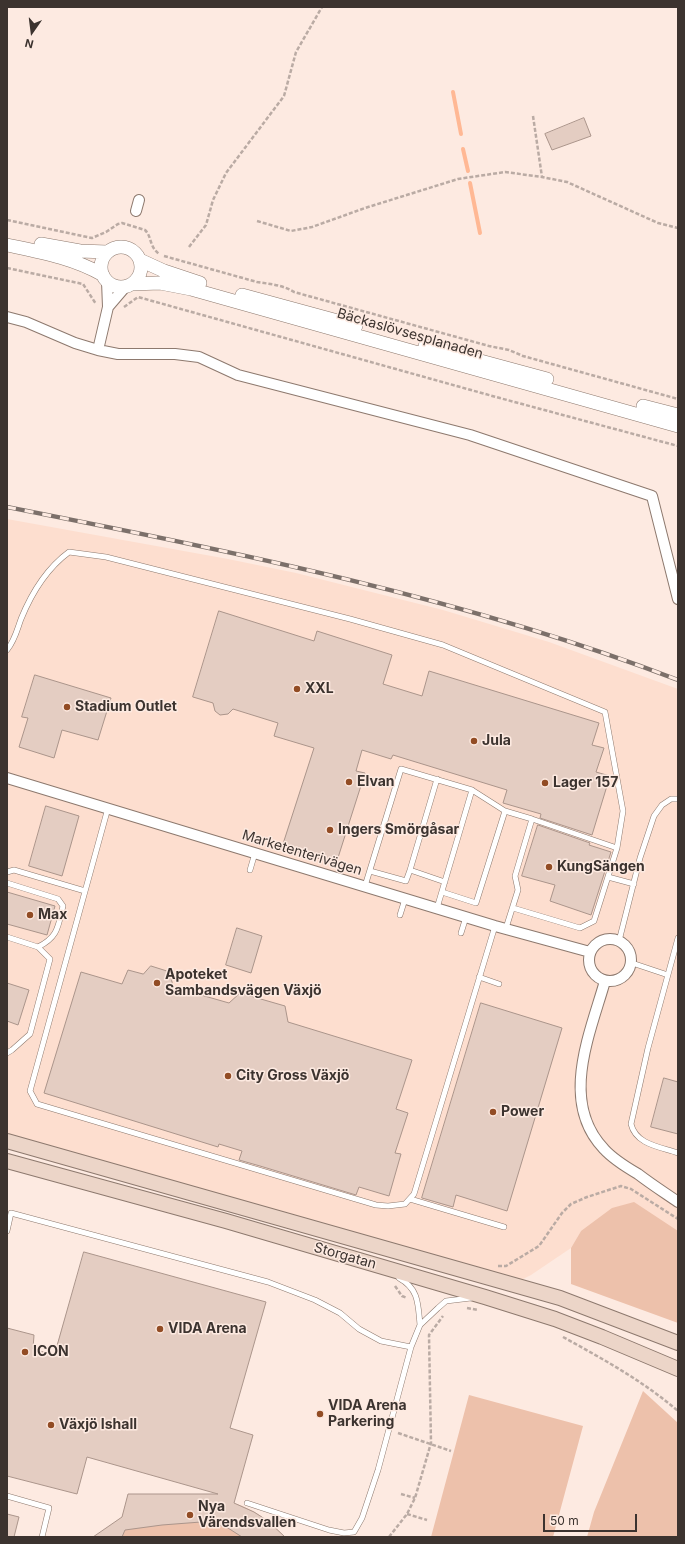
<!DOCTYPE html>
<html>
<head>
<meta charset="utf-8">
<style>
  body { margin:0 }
  #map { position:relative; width:685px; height:1544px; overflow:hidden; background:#fdeae1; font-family:Inter,sans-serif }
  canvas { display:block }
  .frame { position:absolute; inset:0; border:8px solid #3c332f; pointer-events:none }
  .north { position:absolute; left:12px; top:12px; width:40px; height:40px; -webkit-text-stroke:3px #fdeae1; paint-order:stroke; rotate:194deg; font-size:11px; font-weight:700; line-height:16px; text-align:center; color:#3c332f }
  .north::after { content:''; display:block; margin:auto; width:14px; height:18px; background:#3c332f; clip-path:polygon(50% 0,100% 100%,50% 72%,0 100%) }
  .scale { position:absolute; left:543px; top:1514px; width:94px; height:18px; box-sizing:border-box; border:2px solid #3c332f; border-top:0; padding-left:5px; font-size:12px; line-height:14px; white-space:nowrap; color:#3c332f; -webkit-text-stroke:3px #fdeae1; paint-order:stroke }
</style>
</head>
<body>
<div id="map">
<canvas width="685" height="1544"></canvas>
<div class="frame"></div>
<div class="north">N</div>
<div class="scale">50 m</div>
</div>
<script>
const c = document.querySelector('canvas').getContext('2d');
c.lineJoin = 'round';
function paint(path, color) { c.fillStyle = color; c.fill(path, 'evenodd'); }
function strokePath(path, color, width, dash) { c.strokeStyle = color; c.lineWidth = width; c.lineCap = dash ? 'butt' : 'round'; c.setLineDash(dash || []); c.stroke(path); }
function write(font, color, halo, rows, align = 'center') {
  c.font = font + ' Inter,sans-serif'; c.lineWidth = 3; c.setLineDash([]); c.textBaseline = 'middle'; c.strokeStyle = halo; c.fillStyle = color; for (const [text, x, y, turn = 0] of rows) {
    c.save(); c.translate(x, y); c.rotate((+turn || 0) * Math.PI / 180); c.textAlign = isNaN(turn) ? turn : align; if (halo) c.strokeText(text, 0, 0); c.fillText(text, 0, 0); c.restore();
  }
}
paint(new Path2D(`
  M7 519 228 559 296 573 443 610 549 642 678 689V1231H581L571 1248 531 1275 513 1284 7 1141Z`), '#fddecf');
paint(new Path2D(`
  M634 1202 678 1231V1323L571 1284V1248L581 1231 612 1208Z
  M643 1391 678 1423V1537H587L594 1512Z
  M469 1395 583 1426 553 1537H431Z
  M128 1494C159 1496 194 1496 224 1501 236 1502 262 1513 268 1523L270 1522 285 1537H95L122 1517Z`), '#edc1ab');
strokePath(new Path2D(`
  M453 92 461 134
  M463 149 468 171
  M470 183 480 233`), '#ffb894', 4);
const building = new Path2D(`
  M584 118 591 136 552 150 545 134Z
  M219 611 314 641 317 631 392 655 383 684 422 696 429 671 599 723 592 745 604 748 596 772 610 776 592 835 540 818 541 814 503 803 507 790 393 755 391 759 362 750 356 771 365 773 336 864 282 847 314 748 274 736 278 723 233 709 228 714 220 715 215 711 213 703 193 697Z
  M35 675 111 698 98 740 62 730 54 758 19 747 28 718 22 717Z
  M46 806 79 816 62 876 29 866Z
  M538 825 590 843 589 845 611 852 591 915 550 901 555 885 522 876Z
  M7 892 55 906 47 935 7 924Z
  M237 928 262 936 251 973 226 965Z
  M151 966 170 972 173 987 229 1003 240 993 285 1006 288 1022 412 1060 396 1109 408 1113 395 1153 401 1154 389 1196 359 1187 356 1195 260 1166 239 1160 242 1151 219 1144 218 1147 44 1093 81 972 122 984 128 970 143 974Z
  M7 983 29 990 18 1025 7 1021Z
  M481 1003 562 1028 507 1211 456 1195 453 1207 422 1198Z
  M664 1078 678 1082V1134L651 1127Z
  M84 1252 266 1302 230 1428 253 1435 234 1503 254 1512 268 1521 285 1537H242L228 1528 215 1524 201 1522 162 1525 125 1530 122 1537H93L122 1517 128 1494H218L87 1457 77 1494 7 1476V1328L34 1335 33 1349 54 1355Z
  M7 1514 19 1517 14 1537H7Z`);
paint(building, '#e4cdc2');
strokePath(building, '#ab958b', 1);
const service = new Path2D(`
  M7 650C15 640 17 630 21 619 32 592 46 569 69 552L106 557 350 619 443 645 605 712 623 811 617 848
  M108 808 30 1091 37 1104 376 1205 388 1206 405 1204 414 1194 495 926
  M505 811 532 819
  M250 870 255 853
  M410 870 437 779
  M370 871 406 881 410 870 445 882
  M7 872 14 870 85 891
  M608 877 634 884
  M7 883 58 899 63 906C58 927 58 937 38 947
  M365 886 401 769 472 790 437 908
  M442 892 476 903 505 811 472 790
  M400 915 405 899
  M506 928 518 890 515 876 532 819 617 848 594 921 580 928 513 908
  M461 933 466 917
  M7 937 38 947 50 959 30 1034 12 1050 7 1053
  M678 938 648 1048 631 1124C636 1145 661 1147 678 1153
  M619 941 640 858 654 816 662 805 671 799H678
  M632 963 668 975
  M479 977 499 984
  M410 1199 504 1227
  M7 1231 11 1213 268 1282 315 1300 340 1313 359 1329 381 1341 411 1347 420 1325 438 1308 446 1301 471 1298
  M399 1278C419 1289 418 1304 420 1325
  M7 1496 49 1508 42 1537
  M247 1503 329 1530 344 1533 354 1532 362 1518 378 1470 411 1347`);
const minor = new Path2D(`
  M136 211 139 200
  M108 307 126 286
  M7 317 26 322 75 343 98 350 118 354H175L199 357 238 375 470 435 652 496 678 599
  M98 350 108 307 107 281
  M7 778 495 926 590 952
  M589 960a21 21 0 1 1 42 0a21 21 0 1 1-42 0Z
  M605 981C590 1034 559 1102 604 1149 613 1159 626 1167 638 1174 651 1184 665 1193 678 1202`);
const tertiary = new Path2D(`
  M41 244 80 251 107 252
  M7 245C40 252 74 258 103 275
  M101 267a20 20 0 1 1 40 0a20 20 0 1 1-40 0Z
  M140 260 164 271 200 283
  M132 284 160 283 191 289 678 426
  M242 295 356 326
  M425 346 547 379
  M643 406 678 415`);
const secondary = new Path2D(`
  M7 1141 560 1298 678 1343
  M7 1161 226 1221 485 1297 555 1319 602 1337 678 1369`);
strokePath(service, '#8d796e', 6);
strokePath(minor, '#8d796e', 12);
strokePath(tertiary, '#8d796e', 14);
strokePath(secondary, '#8d796e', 16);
strokePath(new Path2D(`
  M533 116 542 177
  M7 220 92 238 106 232 118 224 122 223 145 230C152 237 149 246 159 254
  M257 221 291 231 312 227 365 208 458 179 505 172 542 177 567 182 658 223 678 228
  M189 247 206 225 213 200 226 173 284 96 296 52 322 7
  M164 256 257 282C270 284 283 285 294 292L489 346 509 350 523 356 678 399
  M7 268 83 284 96 304
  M124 307 138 297 496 397 678 446
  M498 1266H506L539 1246 562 1213 571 1204 587 1197 621 1186 631 1189 678 1219
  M395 1286 402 1296 407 1298
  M467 1308 478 1310
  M563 1337C603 1359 643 1381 678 1411
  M398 1433 451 1451
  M401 1494 415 1498
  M407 1514 427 1520
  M389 1537 407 1514 415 1498 431 1443 429 1335 443 1316`), '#baaba4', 2.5, [4, 2]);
strokePath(service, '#fff', 5);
strokePath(minor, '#fff', 10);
strokePath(tertiary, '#fff', 13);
strokePath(secondary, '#ecd5c8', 14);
const rail = new Path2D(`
  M7 507C234 552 462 597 678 680`);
strokePath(rail, '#7c706a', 4.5);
strokePath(rail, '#fdeae1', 3, [9]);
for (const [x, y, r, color] of [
  [297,689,4,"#924c24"],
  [67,707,4,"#924c24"],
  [474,741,4,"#924c24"],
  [349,782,4,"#924c24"],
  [545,783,4,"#924c24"],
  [330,830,4,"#924c24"],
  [549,867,4,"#924c24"],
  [30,915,4,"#924c24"],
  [157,983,4,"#924c24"],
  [228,1076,4,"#924c24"],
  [493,1112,4,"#924c24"],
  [160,1329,4,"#924c24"],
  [25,1352,4,"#924c24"],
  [320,1414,4,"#924c24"],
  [51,1425,4,"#924c24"],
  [190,1515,4,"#924c24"]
]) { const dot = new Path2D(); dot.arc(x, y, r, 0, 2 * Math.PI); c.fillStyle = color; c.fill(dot); strokePath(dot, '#fdeae1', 1.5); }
write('14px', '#3c332f', '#fdeae1', [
  ["Bäckaslövsesplanaden",410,334,16],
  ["Marketenterivägen",302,853,17],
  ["Storgatan",345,1256,16]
]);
write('bold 14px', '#3c332f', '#fdeae1', [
  ["XXL",305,689],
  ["Stadium Outlet",75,707],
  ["Jula",482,741],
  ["Elvan",357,782],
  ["Lager 157",553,783],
  ["Ingers Smörgåsar",338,830],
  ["KungSängen",557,867],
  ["Max",38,915],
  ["Apoteket",165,975],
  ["Sambandsvägen Växjö",165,991],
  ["City Gross Växjö",236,1076],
  ["Power",501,1112],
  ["VIDA Arena",168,1329],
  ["ICON",33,1352],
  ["VIDA Arena",328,1406],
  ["Parkering",328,1422],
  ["Växjö Ishall",59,1425],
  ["Nya",198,1507],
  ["Värendsvallen",198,1523]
], 'left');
</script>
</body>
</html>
